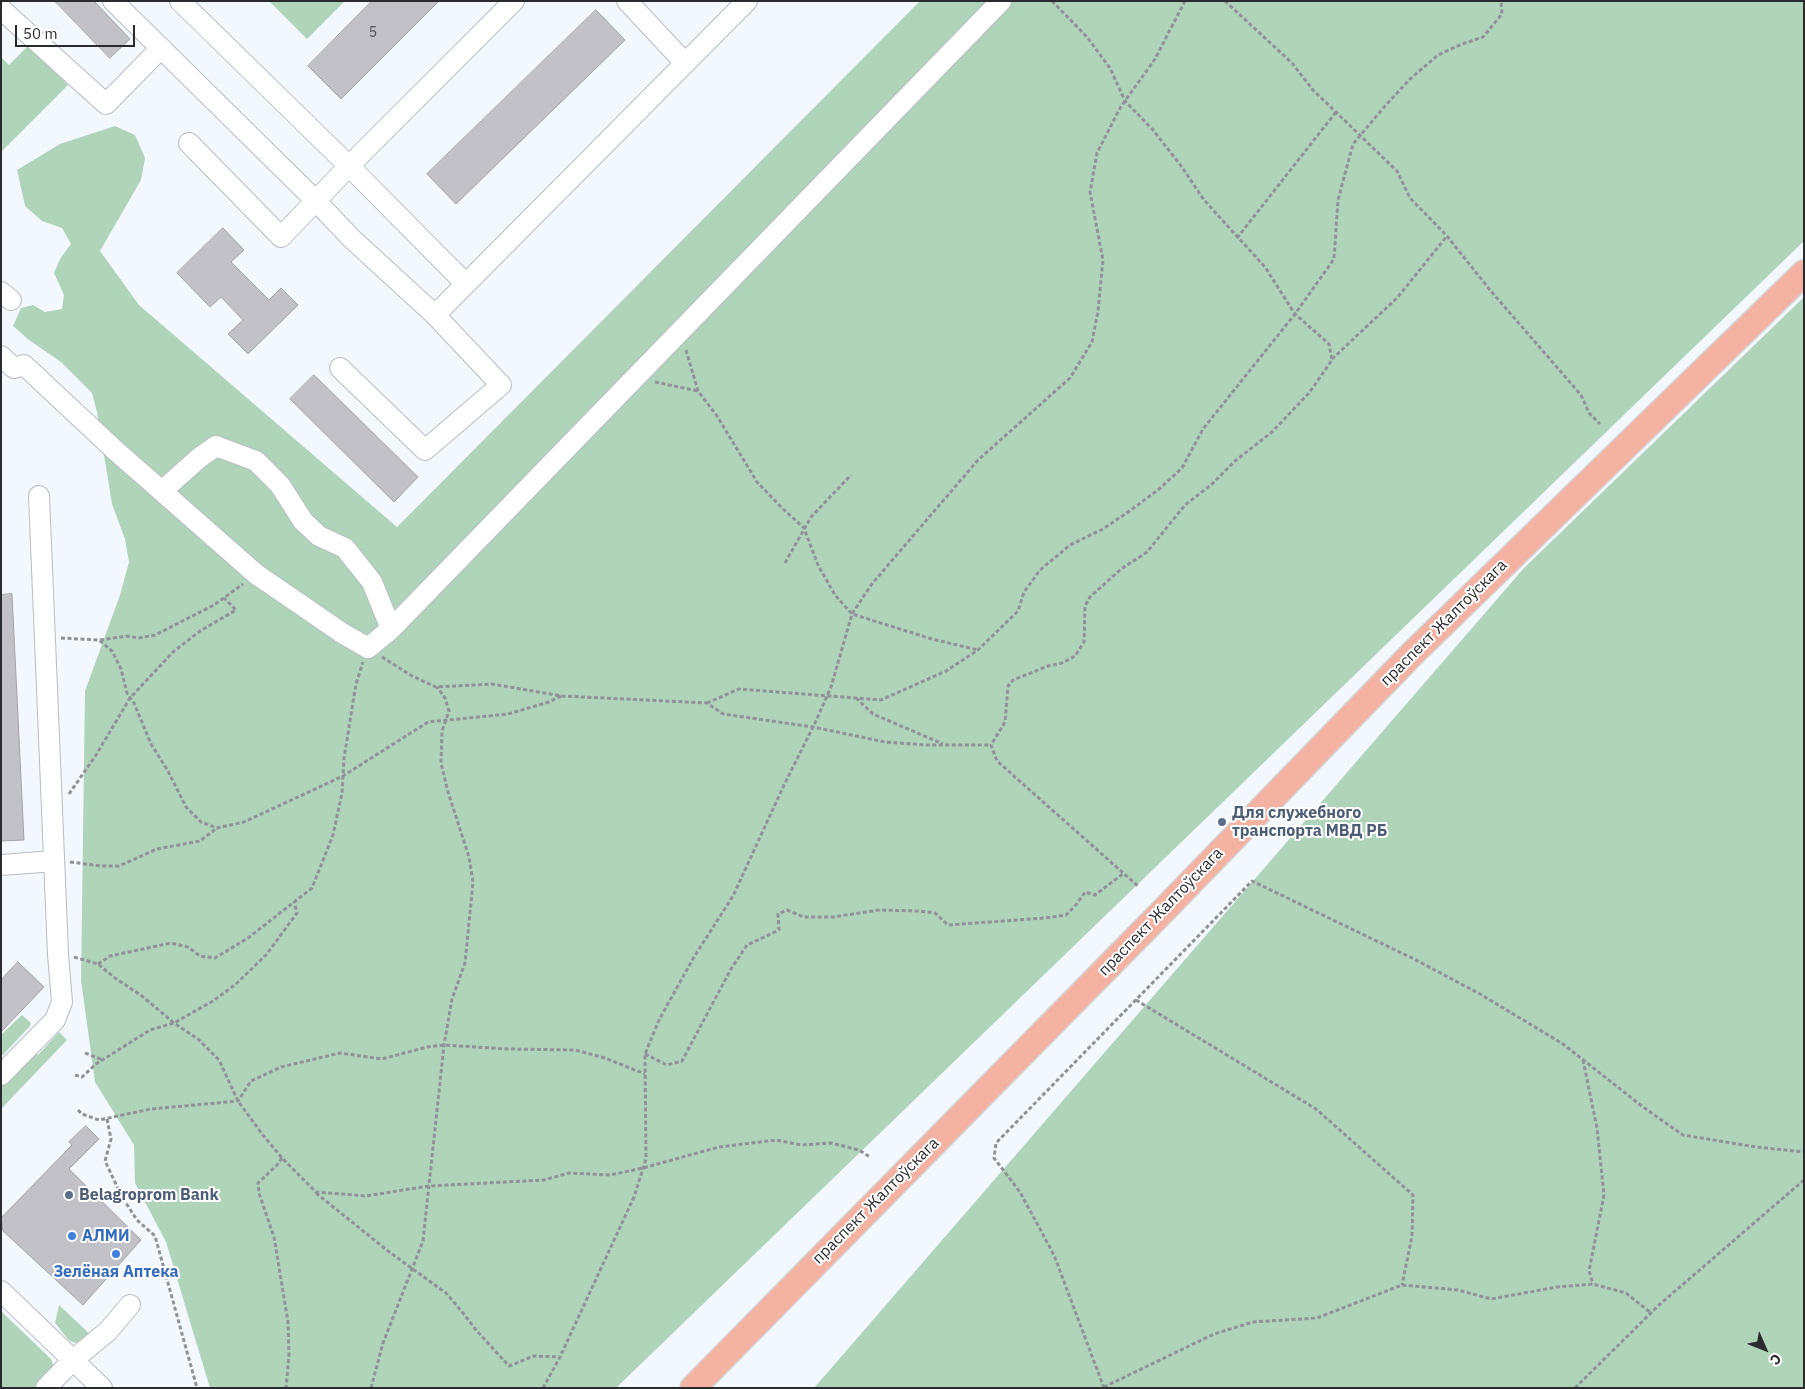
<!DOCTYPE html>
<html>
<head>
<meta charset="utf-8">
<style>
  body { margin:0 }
  #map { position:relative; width:1805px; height:1389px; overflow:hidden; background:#f2f8fe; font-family:"IBM Plex Sans",sans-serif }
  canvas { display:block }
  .frame { position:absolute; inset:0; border:2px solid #292b2e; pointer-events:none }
  .north { position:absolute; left:1740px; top:1324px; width:50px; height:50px; -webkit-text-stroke:4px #fff; paint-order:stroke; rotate:134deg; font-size:14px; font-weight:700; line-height:20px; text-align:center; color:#292b2e }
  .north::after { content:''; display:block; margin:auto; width:18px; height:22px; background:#292b2e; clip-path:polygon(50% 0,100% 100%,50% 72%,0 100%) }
  .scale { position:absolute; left:15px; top:25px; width:120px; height:22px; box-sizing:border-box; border:2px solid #292b2e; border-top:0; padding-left:6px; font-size:15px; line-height:18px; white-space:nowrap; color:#292b2e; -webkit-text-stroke:4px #fff; paint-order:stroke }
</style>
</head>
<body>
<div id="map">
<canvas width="1805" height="1389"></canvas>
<div class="frame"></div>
<div class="north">С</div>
<div class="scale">50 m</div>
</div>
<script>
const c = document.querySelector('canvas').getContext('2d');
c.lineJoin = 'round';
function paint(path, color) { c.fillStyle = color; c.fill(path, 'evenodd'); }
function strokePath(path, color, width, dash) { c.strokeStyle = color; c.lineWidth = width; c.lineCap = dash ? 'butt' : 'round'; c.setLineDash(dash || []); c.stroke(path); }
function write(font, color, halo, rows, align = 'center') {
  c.font = font + ' "IBM Plex Sans",sans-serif'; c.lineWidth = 4; c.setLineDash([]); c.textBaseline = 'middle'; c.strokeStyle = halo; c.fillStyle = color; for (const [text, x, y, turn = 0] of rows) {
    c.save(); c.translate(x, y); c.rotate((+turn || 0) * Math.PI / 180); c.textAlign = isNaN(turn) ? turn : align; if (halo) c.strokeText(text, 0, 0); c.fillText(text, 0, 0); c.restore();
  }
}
paint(new Path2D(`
  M269 1H345L307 39Z
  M920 1H1804V241L616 1388H210L166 1242 135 1183 134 1145 95 1082 81 980 85 691 120 595 129 562 125 539 112 504 97 412 92 393 61 362 29 340 13 326 21 308 33 305 45 312 62 309 64 295 54 273 60 259 71 244 62 228 42 221 25 206 17 170 60 144 115 126 135 135 145 158 141 180 100 251 139 305 397 527Z
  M28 46 68 85 1 152V57L9 65Z
  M1804 297V1388H814L1524 568Z
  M22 1015 31 1023 30 1026 1 1057V1035Z
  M59 1032 67 1040 1 1109V1081L32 1049 38 1055Z
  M59 1305 93 1337C68 1349 71 1341 55 1323Z
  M1 1311 51 1359 54 1367 39 1388H1Z`), '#b0d4b9');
const building = new Path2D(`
  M55 1H94L130 39 110 58Z
  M372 1H439L341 99 308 66Z
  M596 10 625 40 456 204 427 174Z
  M223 228 244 250 231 262 269 300 281 288 298 305 248 354 228 334 243 320 221 297 210 307 177 273Z
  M314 375 418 477 394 502 290 399Z
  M12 594 24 840 1 841V595Z
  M18 962 44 987 1 1032V980Z
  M86 1126 99 1139 69 1169 141 1240 83 1305 3 1231 1 1218 72 1145 69 1142Z`);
paint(building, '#c3c1c8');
strokePath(building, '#a3a1a8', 1);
const minor = new Path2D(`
  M113 1 316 201 351 238 435 315 747 1
  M180 1 349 166 466 284
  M627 1 685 63
  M1 9 106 104 161 48
  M189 143 281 237 349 166 514 1
  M1 292 11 300
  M1 356 14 368 24 365 116 451 256 574 342 633 368 648 391 629 1001 1
  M340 368 425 450 501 385 435 315
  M162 491 199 458 216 446 256 461 280 485 303 521 319 536 345 548 372 582 391 629
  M1 865 54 861
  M1 1075 55 1020 62 1002 58 954 39 496
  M1 1291 102 1388
  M46 1388 73 1360 108 1331 130 1305`);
const major = new Path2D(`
  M693 1388 1164 910 1412 654 1804 273`);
strokePath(minor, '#b7bdc3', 22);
strokePath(major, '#d4d5d5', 28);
strokePath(new Path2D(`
  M1052 1 1087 37 1110 68 1125 101 1153 130 1182 167 1204 200 1265 267 1295 314 1329 344 1332 360 1309 393 1272 432 1235 461 1212 484 1185 505 1147 552 1121 569 1090 597 1085 606 1084 642 1075 656 1062 663 1048 666 1013 680 1008 686 1005 722 991 745 997 761 1139 887
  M1225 1 1292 63 1313 90 1397 171 1410 198 1447 236 1490 290 1581 395 1589 413 1600 424
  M1237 238 1336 112
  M686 350 698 391 717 416 757 482 782 508 804 528 818 565 835 595 852 614 932 639 978 650
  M1332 359 1397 298 1447 236
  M655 382 698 391
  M785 563 811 517 851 475
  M61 638 99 640 112 651 121 669 127 693 134 703 151 744 168 771 186 807 201 822 217 828 244 822 343 776 428 722 508 714 549 702 561 696
  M100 640 127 636 139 638 155 635 214 605 243 584
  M382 657 412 676 436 687 492 684 562 696 707 703 723 714 813 727 885 742 926 745H991
  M856 698 873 714 943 744
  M707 703 739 689 881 700 946 671 978 650 1018 611 1024 592 1040 570 1070 545 1103 529 1128 512 1158 490 1182 468 1203 429 1295 314 1334 259 1338 200 1353 144 1385 106 1410 79 1438 55 1462 44 1483 37 1502 14 1501 1
  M69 794 96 755 130 698 173 652 200 631 236 610 224 598
  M70 862 101 866H119L157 849 200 841 217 828
  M74 957 98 964 115 978 142 996 174 1023 198 1039 219 1060 238 1101 262 1134 282 1158 316 1192 366 1196 429 1186 544 1180 569 1173 610 1175 643 1168 719 1147 776 1140 801 1145 831 1143 859 1150 870 1157
  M98 964 110 956 171 943 188 947 200 956 215 958 248 938 312 888 333 835 342 793 344 758 356 684 363 662
  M1136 1000 1316 1109 1413 1195 1412 1236 1402 1285
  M85 1053 103 1060
  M645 1054 667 1065 682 1061 731 969 747 945 779 930 778 914 787 910 804 917H833L879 910 919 911 935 913 948 925 1045 918 1066 915 1076 905 1085 892 1095 895 1124 873
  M1583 1060 1597 1128 1604 1195 1589 1271 1593 1284
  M75 1075 82 1077 96 1064 150 1030 174 1023 213 1001 236 984 266 955 297 913 294 902
  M78 1110 82 1114 99 1120 151 1109 238 1101 251 1081 281 1067 340 1053 382 1059 427 1047 444 1045 507 1049 575 1050 605 1058 645 1074
  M107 1119 111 1139 105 1161 122 1197 137 1220 155 1236 197 1388
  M282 1158 277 1165 258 1183 259 1193 274 1237 288 1322 289 1355 286 1388
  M316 1193 388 1251 446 1293 463 1313 476 1330 509 1366 534 1356 560 1357
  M1104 1387 1214 1334 1253 1322 1317 1318 1402 1285 1458 1290 1491 1299 1557 1287 1593 1284 1626 1293 1651 1313
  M371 1388 383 1343 423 1241 444 1045 452 999 465 963 473 882 469 857 448 792 441 763 442 731 449 711 445 698 437 687
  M543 1388 560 1357 634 1197 646 1159 645 1054 659 1020 694 957 733 896 784 785 815 723 831 687 852 614 871 585 978 460 1070 378 1092 342 1098 311 1103 260 1090 192 1097 153 1120 108 1155 59 1185 1
  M1104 1388 1054 1255 1020 1192 994 1158 996 1143 1252 881 1414 959 1480 994 1563 1044 1643 1107 1683 1135 1756 1147 1804 1152
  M1575 1388 1659 1305 1804 1180`), '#8f9398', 3, [4, 2.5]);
strokePath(minor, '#fff', 20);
strokePath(major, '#f4b2a3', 25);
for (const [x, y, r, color] of [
  [1222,822,5,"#5c6f8a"],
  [69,1195,5,"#5c6f8a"],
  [72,1236,5,"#3f7fe0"],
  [116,1254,5,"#3f7fe0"]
]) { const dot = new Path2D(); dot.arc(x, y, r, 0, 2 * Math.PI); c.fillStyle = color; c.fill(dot); strokePath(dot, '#fff', 2); }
write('14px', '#505054', null, [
  ["5",373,33]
]);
write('16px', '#292b2e', '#fff', [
  ["праспект Жалтоўскага",1444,623,-45],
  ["праспект Жалтоўскага",1161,912,-46],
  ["праспект Жалтоўскага",876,1201,-45]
]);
write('bold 16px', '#4e5e75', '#fff', [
  ["Для служебного",1232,813],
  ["транспорта МВД РБ",1232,831],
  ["Belagroprom Bank",79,1195]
], 'left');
write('bold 16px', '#366cbe', '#fff', [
  ["АЛМИ",82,1236],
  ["Зелёная Аптека",116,1272,"center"]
], 'left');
</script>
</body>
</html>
